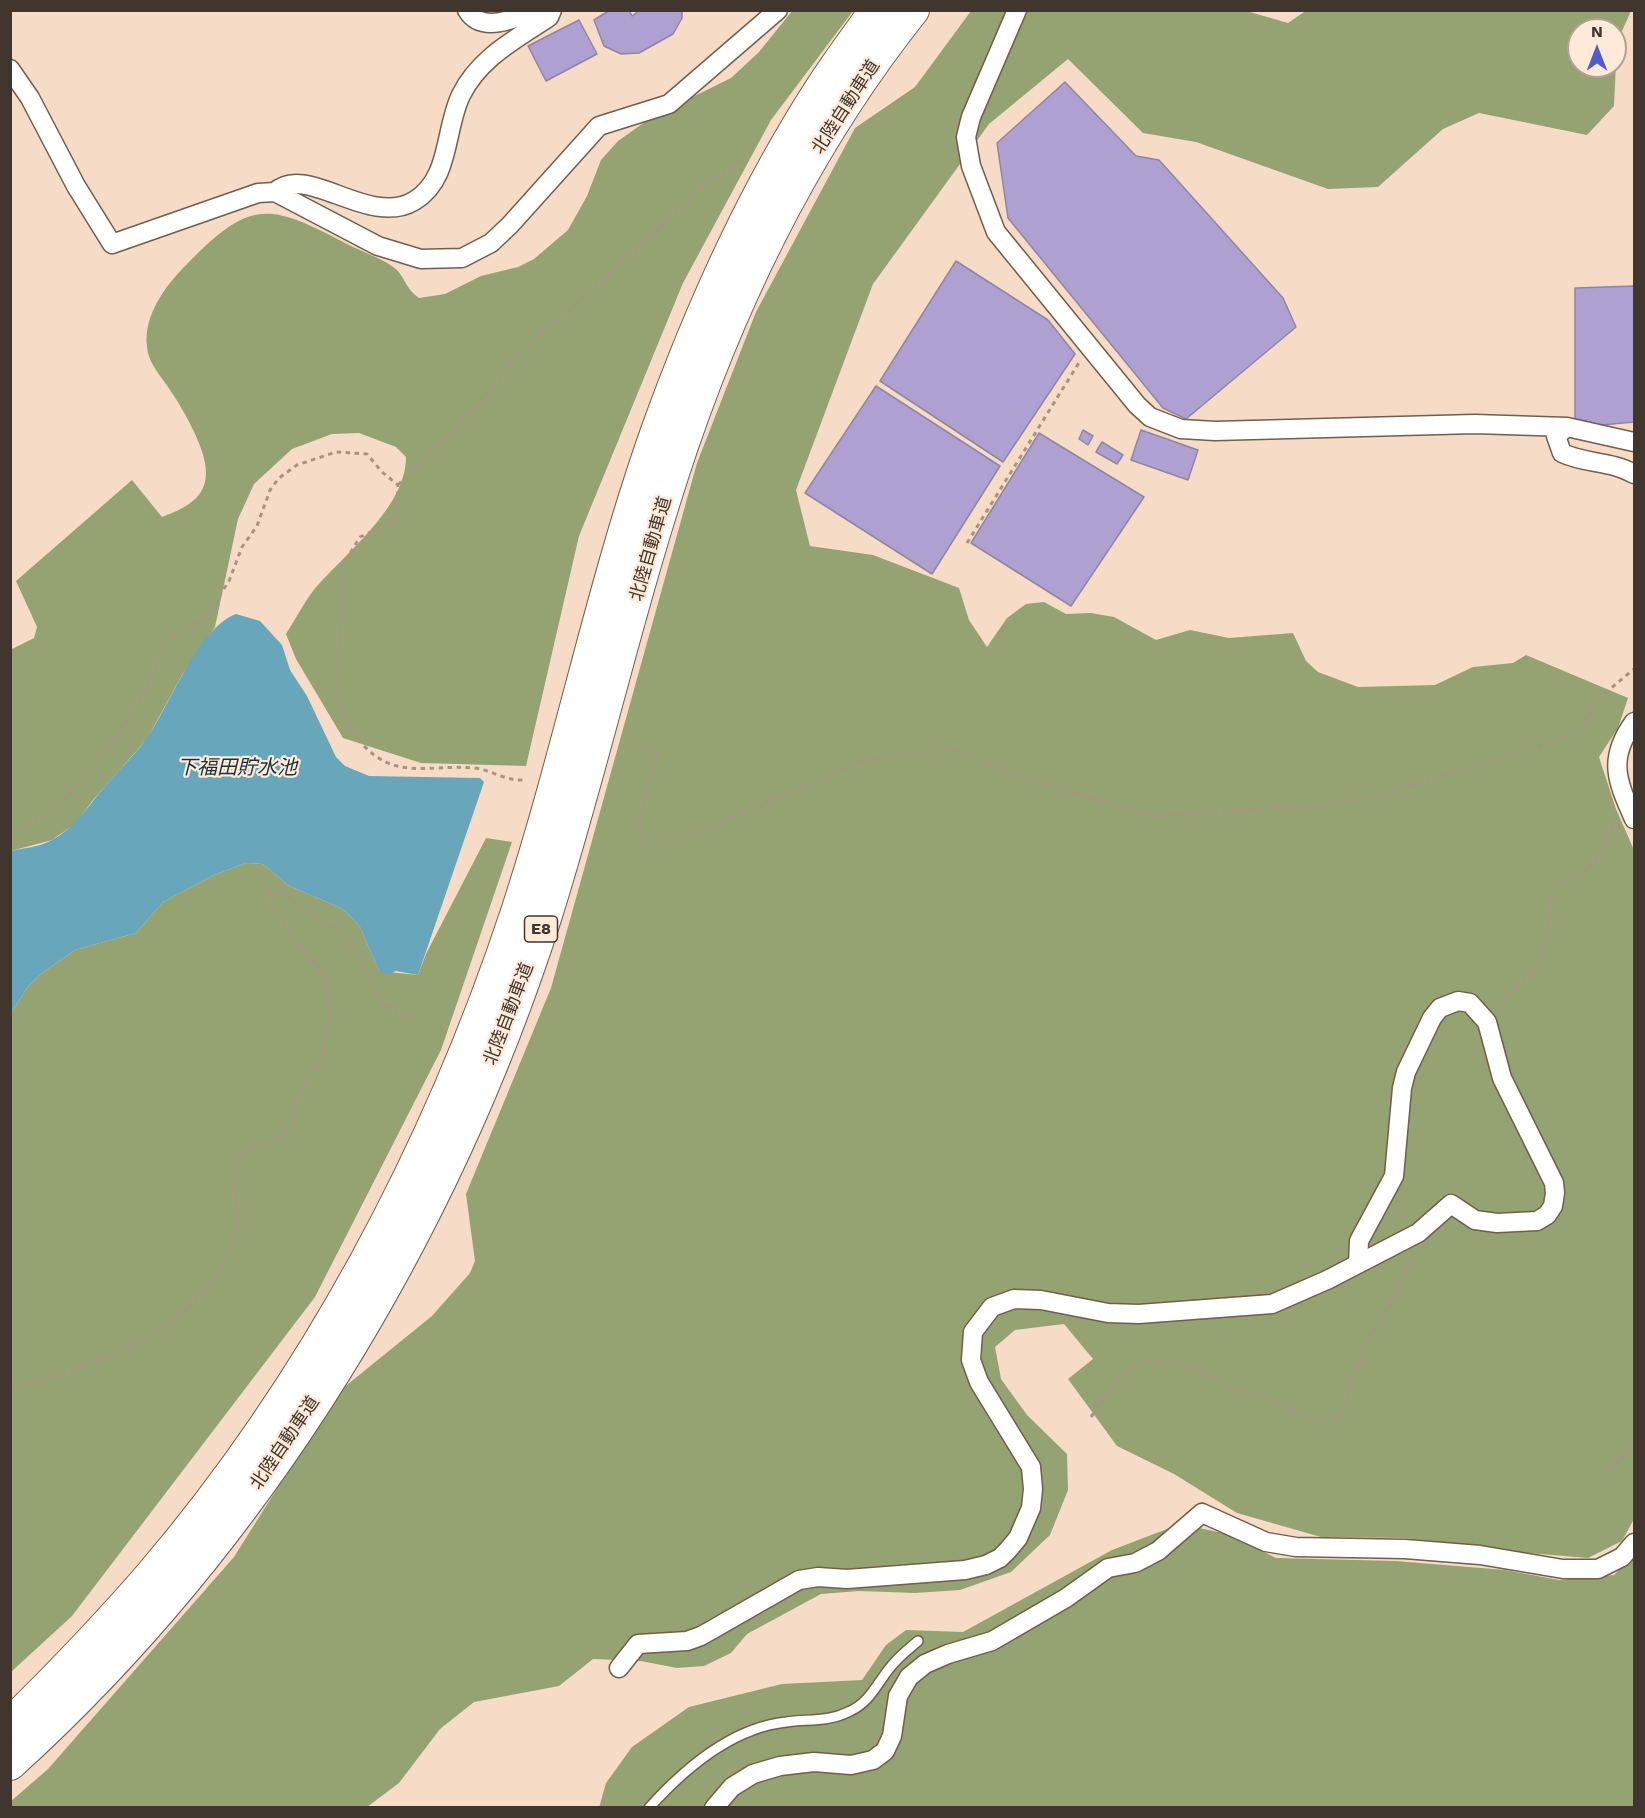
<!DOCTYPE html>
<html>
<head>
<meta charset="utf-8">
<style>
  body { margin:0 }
  #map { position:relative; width:1645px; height:1818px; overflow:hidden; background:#f6dcc6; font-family:"Work Sans",sans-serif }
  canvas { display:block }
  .frame { position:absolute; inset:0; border:12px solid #40362d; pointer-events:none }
  .north { position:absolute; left:1567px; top:18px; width:60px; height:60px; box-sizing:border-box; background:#ffead9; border:2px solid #b3a294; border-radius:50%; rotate:0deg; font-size:16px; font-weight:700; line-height:24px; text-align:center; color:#40362d }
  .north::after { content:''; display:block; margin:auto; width:21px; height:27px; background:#515cd2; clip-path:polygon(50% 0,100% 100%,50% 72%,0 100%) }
</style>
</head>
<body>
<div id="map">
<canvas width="1645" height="1818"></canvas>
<div class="frame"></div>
<div class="north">N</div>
</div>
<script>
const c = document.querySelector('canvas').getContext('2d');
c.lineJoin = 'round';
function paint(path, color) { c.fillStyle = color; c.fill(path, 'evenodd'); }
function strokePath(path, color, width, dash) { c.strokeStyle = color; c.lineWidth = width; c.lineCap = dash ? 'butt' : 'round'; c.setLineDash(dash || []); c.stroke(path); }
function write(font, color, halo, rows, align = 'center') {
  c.font = font + ' "Work Sans","Noto Sans JP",sans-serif'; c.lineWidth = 4.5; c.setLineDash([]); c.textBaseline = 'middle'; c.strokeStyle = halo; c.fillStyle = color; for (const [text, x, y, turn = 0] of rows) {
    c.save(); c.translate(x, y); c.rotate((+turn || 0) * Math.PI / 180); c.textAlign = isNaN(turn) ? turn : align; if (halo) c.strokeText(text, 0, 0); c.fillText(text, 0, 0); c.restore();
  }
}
paint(new Path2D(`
  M1243 10 1288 23 1307 10 1631 11 1617 42 1614 106 1587 135 1479 113 1443 129 1378 187 1328 189 1196 142 1143 133 1068 59 989 124 873 284 796 490 810 546 873 555 959 588 969 620 987 647 1007 618 1026 604 1044 602 1066 614 1091 613 1114 617 1156 640 1190 630 1229 638 1293 633 1306 661 1318 672 1358 687 1435 685 1473 667 1513 663 1526 655 1628 698 1618 728 1599 757 1616 809 1634 850V1519L1622 1541 1588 1558 1504 1551 1404 1538 1321 1537 1237 1513 1174 1474 1117 1446 1068 1379 1093 1359 1064 1324 1015 1330 995 1347 1001 1379 1027 1415 1067 1454 1068 1490 1050 1535 1011 1572 960 1590 915 1593 859 1591 821 1594 747 1634 731 1653 704 1666 677 1668 641 1661 593 1659 559 1686 474 1702 440 1729 399 1783 367 1807 11 1808 10 1802 48 1769 234 1557 337 1393 432 1316 470 1273 475 1261 466 1194 551 988 697 463 756 312 855 128 915 87 971 11ZM1579 30H1615V66H1579Z
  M792 11H853L771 120 683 283 579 536 526 766 421 763 343 738 296 659 286 634C295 620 303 604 313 591 344 554 406 508 406 457L396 447 359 433 332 434 292 449 254 484 238 519 215 627 182 675 147 739 93 800 76 823 52 840 11 851 10 650 34 638 37 627 16 581 132 480 162 517C188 507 211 496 205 463 202 443 182 407 170 390 161 376 148 363 147 347 143 315 166 285 187 264 250 200 267 202 345 243 358 250 387 260 397 270 406 280 406 289 419 298L445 294 481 276 518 267 534 259 568 230 587 196 601 160 618 141 652 117 731 78 759 52Z
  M486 838 512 842 441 1050 315 1297 72 1616 11 1672V1013L27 988 42 973 75 950 136 933 163 902 214 875 246 863 263 864 289 886 341 908 351 917 360 927 379 971 418 975 426 954Z
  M1180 1524 1228 1534 1276 1558 1396 1561 1505 1570 1559 1580 1614 1575 1634 1555V1807L599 1808 606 1783 632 1747 689 1707 782 1684 862 1680 886 1645 906 1630 963 1632 1112 1550Z`), '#94a371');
paint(new Path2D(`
  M236 614 260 621 282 645 290 670 307 696 336 757 345 766 369 776 480 778 484 782 418 975 396 971 388 975 379 971 360 927 351 917 341 908 289 886 263 864 246 863 214 875 163 902 136 933 75 950 42 973 27 988 11 1013V851C24 848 38 847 50 841 76 828 89 804 108 783 120 768 136 754 147 738 170 705 198 628 236 614Z`), '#68a6bb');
const building = new Path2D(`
  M610 10H629L632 16 640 10H682V18L673 34 639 53 621 54 604 46 594 20Z
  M579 20 597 54 546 81 528 46Z
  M1065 82 1136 156 1159 160 1283 298 1296 327 1186 419 1163 408 1008 218 997 143Z
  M956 261 1048 320 1075 354 1003 462 880 381Z
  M1634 286V422L1602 425 1575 419V288Z
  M876 386 1000 466 932 574 805 493Z
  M1083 430 1093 436 1088 445 1079 439Z
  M1141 430 1198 450 1188 480 1131 460Z
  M1039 433 1144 497 1071 606 971 543Z
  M1102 442 1123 455 1117 464 1096 452Z`);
paint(building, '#aea0d1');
strokePath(building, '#8e87a2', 1.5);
const lane = new Path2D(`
  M649 1808C684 1769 731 1728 786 1722 808 1719 828 1722 848 1712 872 1702 878 1680 894 1663 901 1655 910 1648 918 1641`);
const street = new Path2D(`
  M467 10C481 34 515 19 535 10
  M1017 10 971 117 966 137 971 166 996 232 1137 405 1150 417 1181 429 1215 431 1475 424 1567 427 1634 442
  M10 69 30 98 76 186 112 244 258 193 275 192 378 246 421 259 462 258 491 243 510 225 599 126 669 104 778 10
  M275 192C306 162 369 228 414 201 451 179 444 130 461 95 479 58 516 39 549 17L552 10
  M1567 427 1556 436 1562 453C1586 464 1612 461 1634 474
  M1634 722C1607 759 1617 781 1634 819
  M619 1668 638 1644 687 1641 701 1636 799 1580 818 1577 847 1579 965 1570 986 1565 1000 1558 1008 1550 1018 1538 1031 1508 1033 1489 1031 1467 979 1382 971 1360 973 1332 992 1307 1014 1299 1041 1300 1108 1313 1139 1314 1272 1304 1327 1280 1418 1233 1451 1204 1475 1220 1497 1223 1537 1221 1547 1215 1553 1206 1555 1193 1554 1183 1502 1078 1487 1022 1470 1003 1458 1001 1440 1008 1432 1018 1406 1072 1402 1088 1394 1176 1359 1241 1358 1264
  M714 1808 732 1787 753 1774 780 1766 814 1762 851 1765 873 1760 885 1751 892 1736 898 1696 909 1677 925 1664 948 1654 992 1641 1066 1598 1108 1568 1135 1563 1158 1551 1202 1513 1266 1542 1296 1547 1405 1549 1480 1555 1563 1569H1598L1622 1557 1634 1543`);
const highway = new Path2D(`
  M10 1724C59 1676 106 1627 151 1575 315 1383 438 1151 517 912 569 754 601 590 656 434 699 314 751 197 820 90 837 63 857 37 876 10
  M10 1764C259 1538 444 1234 546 915 595 759 630 598 683 443 736 289 811 138 913 10`);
strokePath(lane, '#735d4b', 12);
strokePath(street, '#735d4b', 21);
strokePath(highway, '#735d4b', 34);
strokePath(new Path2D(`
  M398 485 490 392 521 353 712 181 742 159
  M967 543 1080 361
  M631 744 650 748 658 754 641 814 639 825 644 841 654 846 672 844 752 810 860 761 948 748 1033 781 1153 816 1325 805 1374 797 1556 741 1581 728 1598 699 1634 669
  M10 834 53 811 100 762 143 694 164 648 174 638 204 618 213 606 229 581 242 547 257 526 270 490 279 478 297 465 336 452 367 454 382 472 398 485 397 514 389 524 360 537 344 563 337 694C341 712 347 725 359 740 393 782 427 764 474 768 492 770 505 781 523 780
  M1498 1009 1538 967 1545 947 1553 887C1570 876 1589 871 1601 855 1608 844 1607 830 1618 822
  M10 1389C90 1370 215 1323 236 1233 242 1209 225 1174 244 1154 255 1141 276 1142 289 1132 298 1124 294 1116 296 1107 298 1095 309 1081 315 1071 329 1047 334 1014 328 987 322 962 263 913 271 892L282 894 339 932 359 954 381 1001 401 1017 411 1013
  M1091 1417C1099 1406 1106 1393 1115 1383 1150 1343 1189 1367 1228 1386 1244 1393 1263 1396 1280 1404 1306 1415 1310 1426 1340 1416L1371 1334 1388 1309 1415 1255
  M1608 1471 1634 1446`), '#a79484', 3, [4.5, 4.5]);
strokePath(lane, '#fff', 9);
strokePath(street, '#fff', 18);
strokePath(highway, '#fff', 32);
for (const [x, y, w] of [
  [541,929,33]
]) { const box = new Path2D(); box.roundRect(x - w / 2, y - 13, w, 26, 4.5); c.fillStyle = '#ffead9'; c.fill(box); strokePath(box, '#40362d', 1.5); }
write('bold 16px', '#40362d', null, [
  ["E8",541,929]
]);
write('18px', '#40362d', '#ffead9', [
  ["北陸自動車道",846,107,-57],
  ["北陸自動車道",651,549,-74],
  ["北陸自動車道",509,1014,-69],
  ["北陸自動車道",285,1443,-56]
]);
write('italic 20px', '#14333d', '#ffead9', [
  ["下福田貯水池",237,768]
]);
</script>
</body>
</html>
